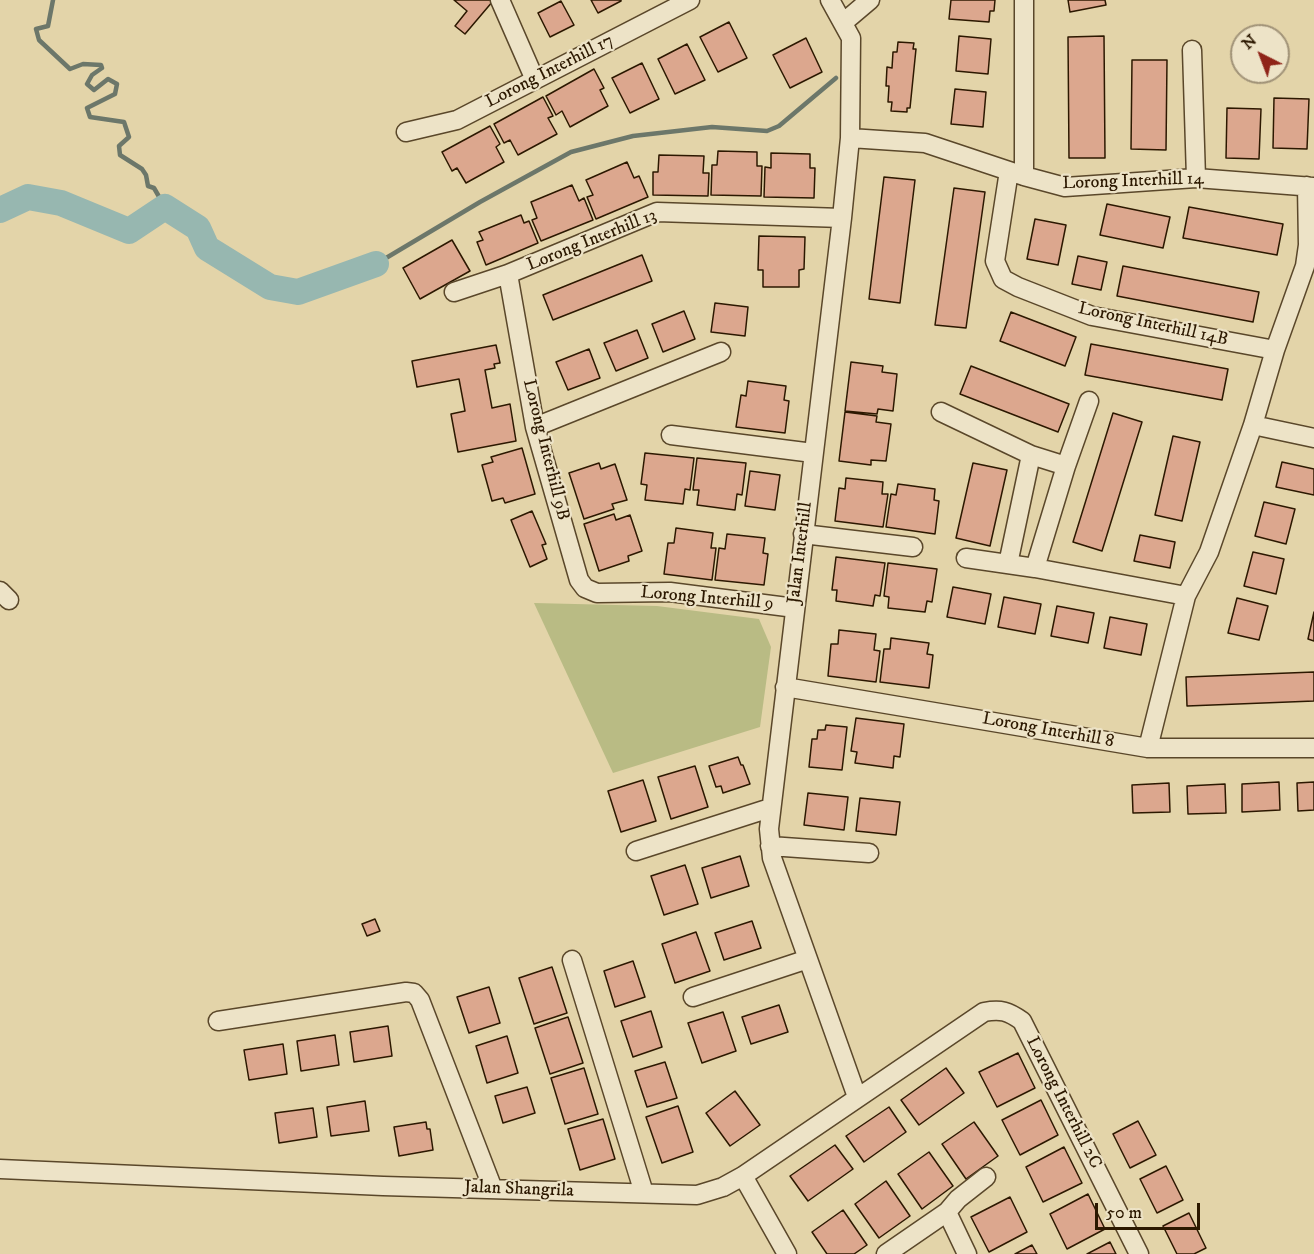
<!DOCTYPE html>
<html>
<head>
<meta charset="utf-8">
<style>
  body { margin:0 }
  #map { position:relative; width:1314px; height:1254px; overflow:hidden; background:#e3d4a9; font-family:"IM FELL DW Pica",serif }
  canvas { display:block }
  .north { position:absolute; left:1230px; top:24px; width:60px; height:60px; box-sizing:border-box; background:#ede3c7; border:2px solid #a09277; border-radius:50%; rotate:318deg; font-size:16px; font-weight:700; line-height:24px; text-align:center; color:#2c1800 }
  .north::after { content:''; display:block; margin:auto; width:21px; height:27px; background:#8f2418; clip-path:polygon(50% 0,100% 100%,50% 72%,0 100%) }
  .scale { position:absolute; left:1095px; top:1203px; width:105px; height:27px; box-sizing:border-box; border:3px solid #2c1800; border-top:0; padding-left:8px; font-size:18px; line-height:21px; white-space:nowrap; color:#2c1800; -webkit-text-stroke:4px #ede3c7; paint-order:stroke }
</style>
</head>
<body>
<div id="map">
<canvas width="1314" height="1254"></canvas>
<div class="north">N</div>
<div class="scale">50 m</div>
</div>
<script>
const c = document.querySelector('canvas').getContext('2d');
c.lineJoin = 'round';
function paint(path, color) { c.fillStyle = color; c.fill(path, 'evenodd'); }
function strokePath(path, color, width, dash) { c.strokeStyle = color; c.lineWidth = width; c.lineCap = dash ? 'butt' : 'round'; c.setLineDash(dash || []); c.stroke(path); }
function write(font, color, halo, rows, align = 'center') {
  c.font = font + ' "IM FELL DW Pica",serif'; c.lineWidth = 4.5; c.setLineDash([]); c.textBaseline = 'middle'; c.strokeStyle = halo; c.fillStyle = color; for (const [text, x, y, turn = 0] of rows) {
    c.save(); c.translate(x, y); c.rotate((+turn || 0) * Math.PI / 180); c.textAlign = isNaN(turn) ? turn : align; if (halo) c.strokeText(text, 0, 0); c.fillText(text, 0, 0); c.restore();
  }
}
paint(new Path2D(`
  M534 603 657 606 759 619 771 647 760 727 613 773Z`), '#b9bb84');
strokePath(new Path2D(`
  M53 0 48 26 36 29 39 40 70 69 83 64 101 65 102 68 92 75 87 84 94 90 108 79 117 84 115 94 87 108 90 117 124 122 129 137 119 146 120 155 142 169 146 175 148 186 154 188 165 207
  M376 264 480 202 571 152 633 136 712 127 767 131 779 126 836 78`), '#6c776a', 4.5);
strokePath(new Path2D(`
  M0 210 28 197 61 203 129 231 165 207 198 228 207 248 270 287 298 292 376 264`), '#97b7b0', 26);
const building = new Path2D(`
  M454 0H492L493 1 465 34 455 26 467 11Z
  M591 0H621V1L598 13Z
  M951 0H995L994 11H990L989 22 949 19Z
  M1068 0H1105L1106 5 1070 12Z
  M561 1 574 25 550 37 538 13Z
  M729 22 747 58 718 72 700 37Z
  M959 36 991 39 988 74 956 71Z
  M1104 36 1105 158H1069L1068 37Z
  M806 38 822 72 790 88 773 55Z
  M898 42 914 43 913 49H916L910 108H907V112L891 111 892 102H888L889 86H886L887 67 892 68 893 52H897Z
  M687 44 705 80 675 94 658 59Z
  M1132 60H1167L1166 150 1131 149Z
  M642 63 659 99 630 113 612 78Z
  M594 69 604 88 600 90 608 106 570 127 562 111 556 115 546 96Z
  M955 89 986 92 983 127 951 124Z
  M543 97 553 116 548 118 557 134 518 155 510 140 504 143 494 124Z
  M1274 98 1309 99 1307 149 1273 148Z
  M1227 108 1261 109 1259 159 1226 158Z
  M490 126 500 144 496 147 504 162 466 183 457 168 452 171 442 152Z
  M718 151 757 152V166H762L761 196 711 195 712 165H717Z
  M771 153 810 154V168H815L814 198 764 197 765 167 771 168Z
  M659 155 704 156 703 173H709L708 196 653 195V172H658Z
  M627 162 634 178 639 176 648 197 596 219 587 197 593 195 586 180Z
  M884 177 915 180 900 303 869 299Z
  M572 185 579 201 584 198 593 220 541 241 532 220 537 218 531 202Z
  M954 188 985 192 966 328 935 325Z
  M1107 204 1170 217 1163 248 1100 235Z
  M1189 207 1283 224 1277 255 1183 238Z
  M521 215 524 223 529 221 538 243 486 265 477 242 483 240 479 232Z
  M1035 219 1066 225 1058 265 1027 259Z
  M759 236 805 237 804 269 799 270V287H763V270H758Z
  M452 240 470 271 420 299 403 268Z
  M642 255 652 281 553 320 543 295Z
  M1078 256 1107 262 1101 290 1072 284Z
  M1123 266 1259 292 1253 322 1117 296Z
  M715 303 748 307 745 336 711 332Z
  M684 311 695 339 663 352 652 324Z
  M1011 312 1076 337 1065 366 1000 341Z
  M637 330 648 358 616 371 604 343Z
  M1091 344 1228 369 1222 400 1085 375Z
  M496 345 500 363 494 364 495 368 485 370 492 408 510 404 516 441 458 452 451 414 465 411 459 379 417 387 412 361Z
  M589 349 600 378 568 390 556 362Z
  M851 362 883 366 882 372 897 374 893 411 878 409 877 414 845 411Z
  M971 366 1069 404 1058 432 960 394Z
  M748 381 786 386 784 400 789 401 785 433 736 427 741 395 746 396Z
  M845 412 877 416 876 422 891 424 886 461 871 460V465L839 461Z
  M1113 413 1142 422 1102 551 1073 542Z
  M1173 436 1200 442 1182 521 1155 515Z
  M522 448 535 494 505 503 503 498 492 501 482 465 493 462 491 457Z
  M645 453 694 458 690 490 685 489 683 504 645 500 647 485 641 484Z
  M697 458 746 463 742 495 737 494 735 510 697 505 699 490H693Z
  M1282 462 1314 469V495L1276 487Z
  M599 463 601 469 615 464 627 500 612 504 614 509 584 519 569 473Z
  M973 463 1007 470 990 546 956 538Z
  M750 471 780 475 775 510 745 506Z
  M846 478 883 482 882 494H888L883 527 835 521 839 488 845 489Z
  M898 484 935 489 934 500 939 501 935 534 886 527 891 494 896 495Z
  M1264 502 1295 509 1286 544 1255 536Z
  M532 511 546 544 542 545 547 559 530 567 511 520Z
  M614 514 616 520 630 515 642 551 628 556 629 561 599 571 584 524Z
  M676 528 713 533 711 548H716L712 580 664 574 668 543H674Z
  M727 534 765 538 763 553 768 554 764 585 715 580 719 548 725 549Z
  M1140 535 1175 542 1170 568 1134 561Z
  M1253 552 1284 559 1276 594 1244 586Z
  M836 557 885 563 880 596 875 595 873 606 836 601 837 590H832Z
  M888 563 937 569 932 602 927 601 925 612 888 608 889 597 884 596Z
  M953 587 991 594 985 624 947 617Z
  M1004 597 1041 604 1035 634 998 627Z
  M1237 598 1268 606 1259 640 1228 633Z
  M1057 606 1094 613 1088 643 1051 636Z
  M1314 612V641L1308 639Z
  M1110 617 1147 624 1141 655 1104 648Z
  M839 630 876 634 874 650 880 651 876 682 828 676 831 644H838Z
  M891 638 929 643 927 654 933 655 929 688 880 682 884 649H890Z
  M1314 672V701L1187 706 1186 677Z
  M856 718 904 724 900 757 894 756 893 768 855 763 857 752 851 751Z
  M826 725 847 727 842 770 809 767 812 739H817L818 730H825Z
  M738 757 741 765H743L750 784 723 793 721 786 716 787 709 766Z
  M695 766 708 807 671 819 658 777Z
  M643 780 656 821 621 832 608 791Z
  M1279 782 1280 810 1242 812V784Z
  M1314 782V810L1298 811 1297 783Z
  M1169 783 1170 812 1133 813 1132 785Z
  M1225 784 1226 813 1188 814 1187 786Z
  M808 793 848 797 844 830 804 825Z
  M860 798 900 802 896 835 856 831Z
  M740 856 749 886 711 898 702 868Z
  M685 865 698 904 664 915 651 876Z
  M375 919 380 931 367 936 362 924Z
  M752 921 761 948 724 960 715 933Z
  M696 932 710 971 675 983 662 944Z
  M633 961 645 997 615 1007 604 971Z
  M552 967 567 1013 534 1024 519 978Z
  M489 987 500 1023 469 1033 457 997Z
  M779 1005 788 1032 751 1044 742 1017Z
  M651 1011 662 1047 633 1057 621 1021Z
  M723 1012 736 1051 702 1063 688 1023Z
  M568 1017 583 1063 550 1074 535 1028Z
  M388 1026 392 1056 354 1062 350 1032Z
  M335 1035 339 1065 301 1071 297 1041Z
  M507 1036 518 1073 487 1083 476 1046Z
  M283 1044 287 1074 249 1080 244 1050Z
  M1018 1053 1035 1088 997 1107 979 1072Z
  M665 1062 677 1098 647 1107 635 1071Z
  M584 1068 598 1114 565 1124 551 1078Z
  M946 1068 964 1093 919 1125 901 1100Z
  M527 1087 535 1113 503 1123 495 1096Z
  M735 1091 760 1125 730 1146 706 1113Z
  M1041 1100 1058 1135 1020 1155 1002 1120Z
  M365 1101 369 1131 331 1136 327 1107Z
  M678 1106 693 1152 662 1163 646 1117Z
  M889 1107 906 1132 864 1162 846 1136Z
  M313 1108 317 1137 279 1143 275 1113Z
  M603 1119 615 1159 580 1170 568 1129Z
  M1138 1121 1156 1155 1130 1168 1113 1134Z
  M426 1122 427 1129H430L433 1150 399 1156 394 1127Z
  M974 1122 998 1156 966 1179 942 1144Z
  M835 1145 853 1169 808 1201 790 1176Z
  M1064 1147 1082 1183 1043 1202 1026 1167Z
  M929 1152 953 1186 922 1209 898 1174Z
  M1166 1166 1183 1200 1157 1213 1140 1179Z
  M886 1181 910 1216 879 1238 855 1204Z
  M1088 1194 1105 1229 1067 1249 1050 1214Z
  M1010 1197 1027 1232 989 1252 971 1217Z
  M843 1210 867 1245 854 1254H827L812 1232Z
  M1189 1213 1206 1248 1194 1254H1177L1163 1226Z
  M1110 1242 1116 1254H1087Z
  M1032 1245 1037 1254H1015Z`);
paint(building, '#dca78e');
strokePath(building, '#2c1800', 1.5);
const minor = new Path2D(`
  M500 0 535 80
  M830 0 851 38 850 138 842 218 769 829 772 858 857 1097
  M844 22 870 0
  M1192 50 1196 178
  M406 132 457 120 690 0
  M850 138 925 143 1024 176 1065 187 1196 178 1314 187
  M1009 171 995 261 1003 279 1018 287 1092 316 1275 350
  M1024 176V0
  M1307 186 1308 245 1305 266 1275 350 1253 425 1314 438
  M508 274 535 427 579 580 585 588 597 593 670 592 795 608
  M454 292 508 274 657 212 842 218
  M941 412 1031 455 1066 466
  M535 427 721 352
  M671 435 813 453
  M803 534 913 547
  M966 558 1035 568 1186 596
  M1008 564 1031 455
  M1035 568 1066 466 1089 401
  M0 591 9 600
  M785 687 1148 748H1314
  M1148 748 1186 596 1209 552 1253 425
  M770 846 869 853
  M636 851 770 808
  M572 960 644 1193
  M693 997 808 959
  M218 1021 406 992 414 993 420 1000 493 1189
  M0 1169 383 1186 697 1195 723 1187 743 1176 984 1012C1001 1009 1008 1011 1022 1021L1139 1254
  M743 1176 787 1254
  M947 1212 967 1254
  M886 1254 947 1212 958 1199 986 1177`);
strokePath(minor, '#5a472a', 21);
strokePath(minor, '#ede3c7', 18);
write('18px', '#2c1800', '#ede3c7', [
  ["Lorong Interhill 17",550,72,-27],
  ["Lorong Interhill 14",1133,182,-2],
  ["Lorong Interhill 13",592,241,-22],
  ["Lorong Interhill 14B",1153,325,12],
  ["Lorong Interhill 9B",545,450,76],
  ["Jalan Interhill",801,553,-83],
  ["Lorong Interhill 9",707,599,5],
  ["Lorong Interhill 8",1048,731,10],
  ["Lorong Interhill 2C",1063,1103,63],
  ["Jalan Shangrila",519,1190,2]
]);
</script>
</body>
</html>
